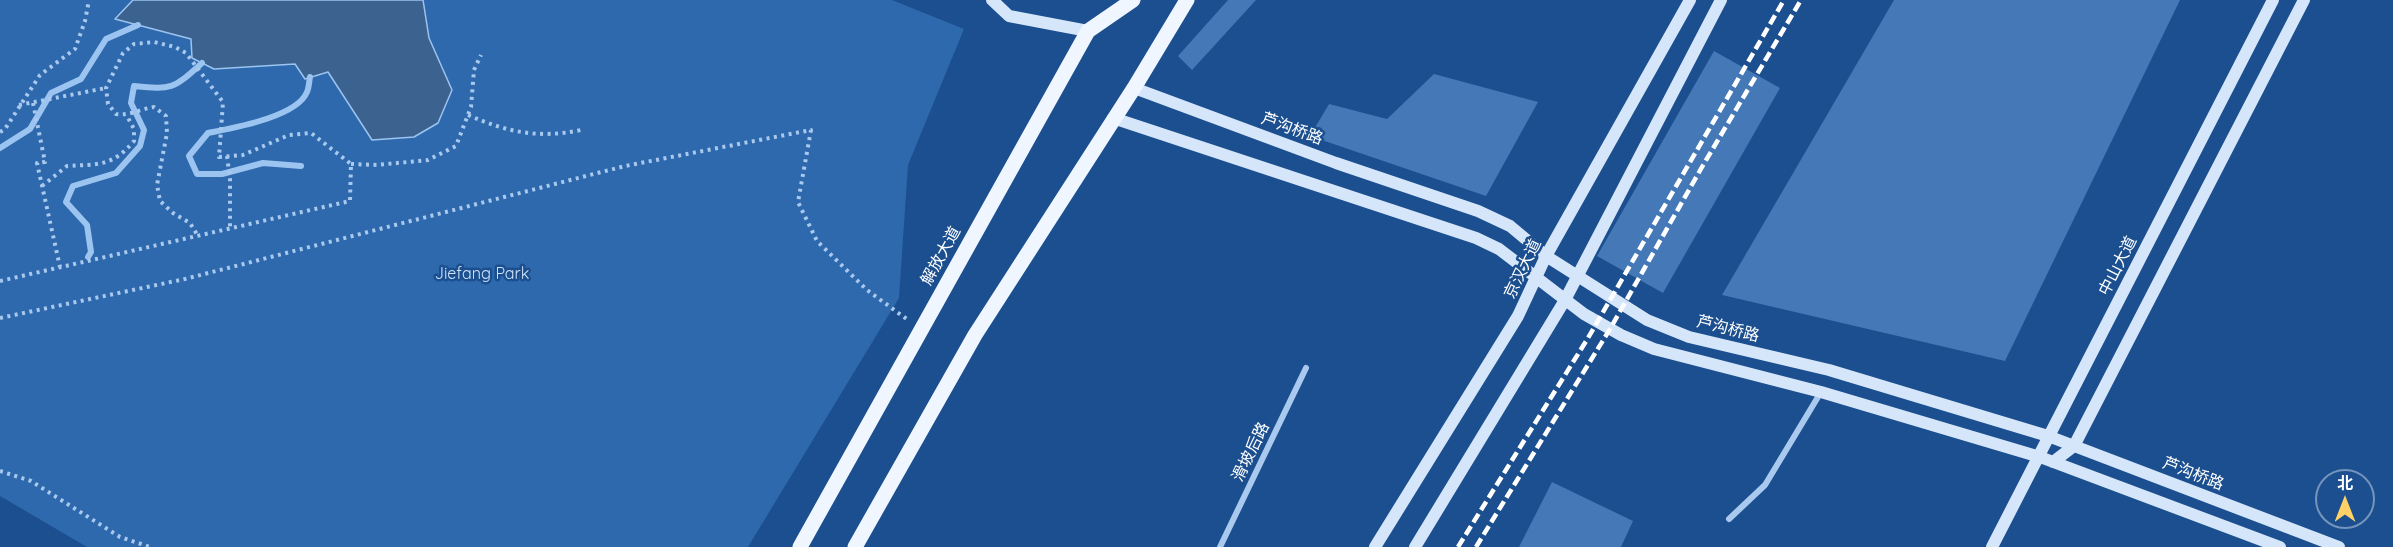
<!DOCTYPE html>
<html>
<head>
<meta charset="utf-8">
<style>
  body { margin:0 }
  #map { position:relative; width:2393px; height:547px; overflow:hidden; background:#1b4f8f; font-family:Quicksand,"Noto Sans SC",sans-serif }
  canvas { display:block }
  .north { position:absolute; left:2315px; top:469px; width:60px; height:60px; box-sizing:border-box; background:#1b4f8f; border:2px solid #7695bc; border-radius:50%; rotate:0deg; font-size:16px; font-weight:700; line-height:24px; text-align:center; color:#fff }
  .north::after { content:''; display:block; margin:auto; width:21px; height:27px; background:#ffd166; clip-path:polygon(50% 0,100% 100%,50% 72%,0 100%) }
</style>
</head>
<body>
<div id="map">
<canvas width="2393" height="547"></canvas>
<div class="north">北</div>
</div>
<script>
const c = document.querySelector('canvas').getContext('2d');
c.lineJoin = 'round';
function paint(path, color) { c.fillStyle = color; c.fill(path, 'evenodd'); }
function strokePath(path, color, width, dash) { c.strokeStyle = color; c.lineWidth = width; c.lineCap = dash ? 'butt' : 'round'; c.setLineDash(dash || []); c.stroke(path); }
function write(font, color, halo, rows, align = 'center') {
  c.font = font + ' Quicksand,"Noto Sans SC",sans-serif'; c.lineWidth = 5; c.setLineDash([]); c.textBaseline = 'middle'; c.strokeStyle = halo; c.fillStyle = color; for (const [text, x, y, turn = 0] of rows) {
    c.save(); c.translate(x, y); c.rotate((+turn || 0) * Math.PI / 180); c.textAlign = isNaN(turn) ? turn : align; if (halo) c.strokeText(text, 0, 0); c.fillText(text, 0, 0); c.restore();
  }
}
paint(new Path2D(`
  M0 0H892L964 29 908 165 899 298 748 547H87L0 496Z`), '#2e69ad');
const water = new Path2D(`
  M133 0H423L429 38 452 90 438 123 414 137 372 140 328 72 305 79 295 64 214 69 192 58 191 39 115 19Z`);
paint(water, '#3c6290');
strokePath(water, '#9cc4f0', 1.5);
strokePath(new Path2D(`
  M0 148 30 129 51 93 81 79 106 39 138 25
  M301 166 263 163 222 174H197L189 156 208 133C233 128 297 117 307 92 309 88 309 82 310 77
  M88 257 91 252 87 225 66 202 73 186 116 173 140 146 144 130 131 103 134 86C173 90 173 89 202 63`), '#9cc4f0', 6);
paint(new Path2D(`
  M1228 0H1256L1192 70 1178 56Z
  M1894 0H2180L2005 361 1722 295Z
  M1714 51 1780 88 1663 293 1597 256Z
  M1434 74 1538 102 1486 196 1310 136 1329 104 1387 119Z
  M1552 482 1633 521 1621 547H1519Z`), '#4478b7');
strokePath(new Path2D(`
  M33 103 45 162 37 163 60 267
  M19 105 106 88
  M468 115C507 132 538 139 581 130
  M0 132 5 129 40 75 75 49 85 21 89 0
  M227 156 230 179V228
  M351 164 377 165 428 160 456 146 471 107 474 70 481 55
  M42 186 67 166C98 164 112 167 134 141V129L127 116
  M0 281 350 201 351 164 311 133 289 135 243 155 219 157 223 102 186 53 175 47 154 42 134 44 123 53 106 88 108 104 116 114C130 116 140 109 154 107L166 116 167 133 157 185 160 201 173 213 190 223 198 236
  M0 318 185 279 625 166 811 130 798 202 817 241 867 290 908 320
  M0 471 31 481 120 537 150 547`), '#a9c9ee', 4, [3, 4.5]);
strokePath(new Path2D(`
  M1729 519 1765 485 1821 392
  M1220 547 1306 368`), '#a9c9ee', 6);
strokePath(new Path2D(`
  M992 0 1009 16 1088 31
  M1134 88 1336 163 1478 211 1510 226 1546 256 1647 320 1689 337 1829 370 2048 436 2339 547
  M1113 118 1476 238 1499 249 1584 314 1621 335 1654 349 1821 392 2040 457 2280 547
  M2053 462 2074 446 2304 0
  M1375 547 1518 316 1546 256 1690 0
  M1415 547 1565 300 1721 0
  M1992 547 2273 0`), '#d6e6fa', 12);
strokePath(new Path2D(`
  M800 547 1088 31 1133 0
  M855 547 975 335 1134 88 1187 0`), '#f0f6ff', 15);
strokePath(new Path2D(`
  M1458 547 1588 338 1784 0
  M1476 547 1610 329 1702 167 1801 0`), '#fff', 4.5, [10, 4.5]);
write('16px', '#fff', '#1b4f8f', [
  ["芦沟桥路",1292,129,20],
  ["解放大道",941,256,-61],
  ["中山大道",2118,266,-63],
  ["京汉大道",1523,269,-64],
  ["芦沟桥路",1728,329,14],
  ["滑坡后路",1251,452,-64],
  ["芦沟桥路",2193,474,21]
]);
write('16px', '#cfe3fa', '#1b4f8f', [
  ["Jiefang Park",482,274]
]);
</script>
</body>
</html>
